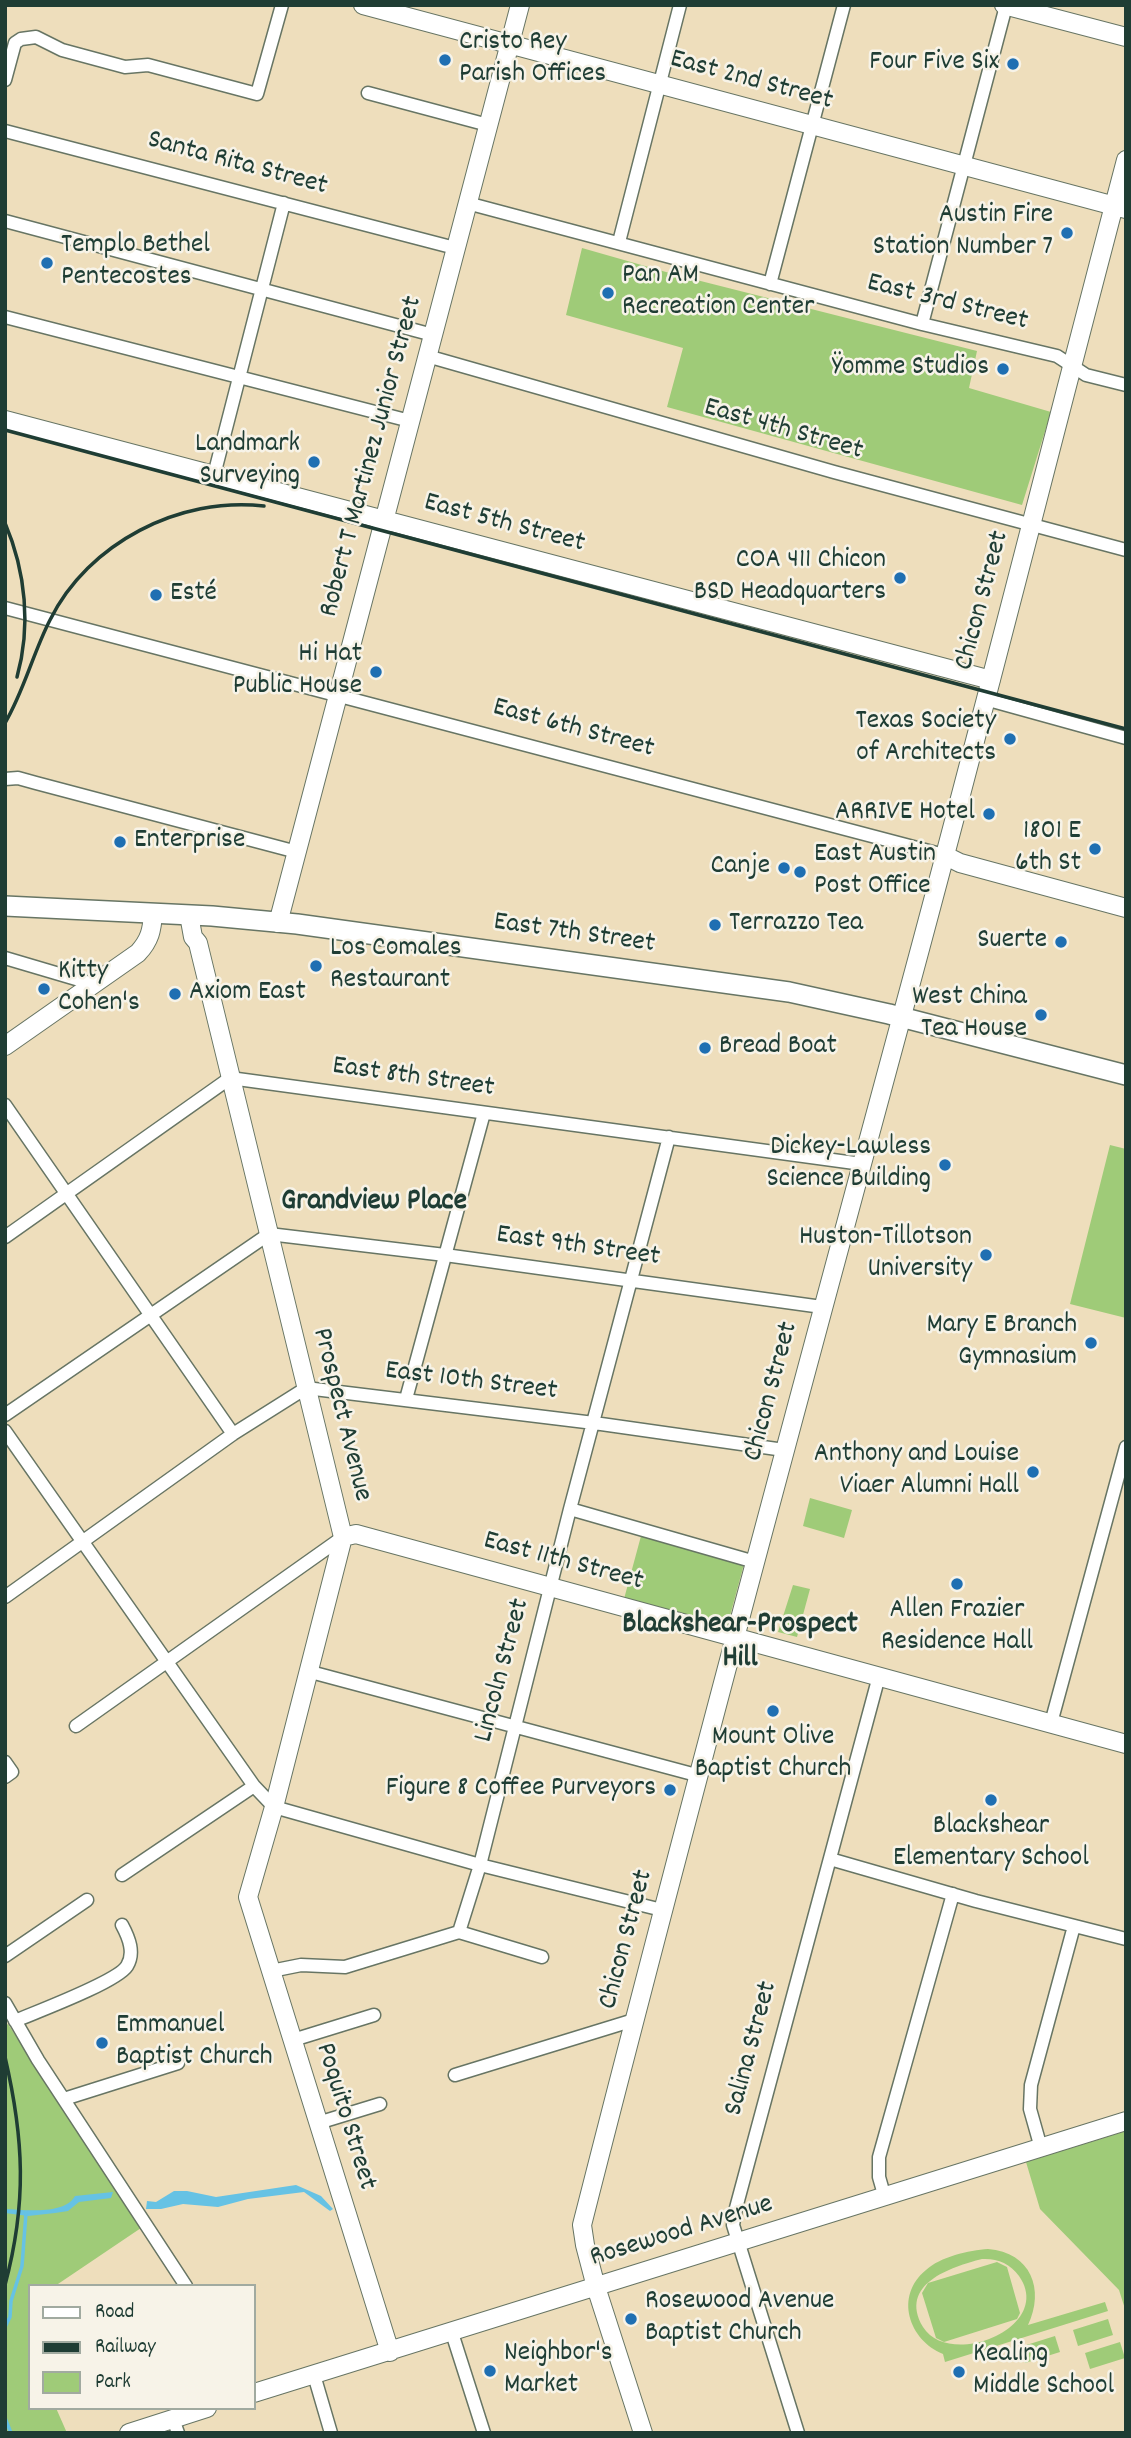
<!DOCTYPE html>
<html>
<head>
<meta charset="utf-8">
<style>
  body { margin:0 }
  #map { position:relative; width:1131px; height:2438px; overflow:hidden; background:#eedebc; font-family:Dekko,sans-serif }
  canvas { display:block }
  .frame { position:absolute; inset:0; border:7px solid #1f3d34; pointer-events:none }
  .legend { position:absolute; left:28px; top:2284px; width:228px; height:126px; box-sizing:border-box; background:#f7f3e8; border:2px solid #a1aaa0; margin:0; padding:9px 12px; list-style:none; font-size:21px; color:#1f3d34 }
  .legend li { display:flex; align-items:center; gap:14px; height:35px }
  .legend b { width:35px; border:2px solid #a1aaa0 }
</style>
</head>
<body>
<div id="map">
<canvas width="1131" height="2438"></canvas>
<div class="frame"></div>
<ul class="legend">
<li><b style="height:9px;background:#fff"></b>Road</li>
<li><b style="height:9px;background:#1f3d34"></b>Railway</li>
<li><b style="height:19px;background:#9fcb78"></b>Park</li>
</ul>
</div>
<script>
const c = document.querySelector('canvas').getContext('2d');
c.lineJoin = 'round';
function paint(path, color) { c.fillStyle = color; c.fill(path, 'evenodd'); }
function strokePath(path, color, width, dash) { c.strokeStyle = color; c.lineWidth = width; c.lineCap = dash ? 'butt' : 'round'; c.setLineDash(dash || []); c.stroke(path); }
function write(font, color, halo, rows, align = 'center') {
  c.font = font + ' Dekko,sans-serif'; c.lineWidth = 5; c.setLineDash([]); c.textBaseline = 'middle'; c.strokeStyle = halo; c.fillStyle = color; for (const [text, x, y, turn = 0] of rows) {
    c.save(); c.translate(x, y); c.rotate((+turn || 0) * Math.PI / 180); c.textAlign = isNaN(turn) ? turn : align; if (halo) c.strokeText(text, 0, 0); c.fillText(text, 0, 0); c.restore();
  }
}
paint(new Path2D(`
  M582 248 673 274 977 351 969 388 1051 412 1022 505 667 407 683 348 566 315Z
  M1110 1145 1126 1149V1318L1070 1304Z
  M810 1498 852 1510 844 1538 803 1526Z
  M641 1536 744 1564 727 1627 624 1599Z
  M793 1585 810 1589 797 1637 778 1632Z
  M8 2024 141 2228 55 2286H30V2408H56L67 2433H5V2026Z
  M1126 2131V2312L1119 2290 1040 2209 1026 2162Z
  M988 2249C1031 2252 1045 2290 1028 2325L1105 2302 1108 2311 945 2362 943 2354C909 2340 894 2296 926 2270 940 2257 969 2250 988 2249ZM982 2259C996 2258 1010 2263 1019 2276 1055 2327 950 2370 923 2327 898 2284 951 2267 982 2259Z
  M997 2262 1007 2267 1020 2313 1017 2319 944 2342 936 2338 922 2293 928 2283Z
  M1108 2319 1113 2335 1078 2346 1073 2330Z
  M1055 2336 1060 2352 1025 2363 1020 2347Z
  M1120 2342 1125 2358 1090 2369 1085 2353Z`), '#9fcb78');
paint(new Path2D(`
  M296 2185 321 2196 333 2209 330 2211 304 2192 248 2199 218 2207 183 2204 161 2209H146L147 2201 156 2202 174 2191H187L216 2197Z
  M113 2192 111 2198 79 2202 68 2211 55 2213 28 2216 5 2213V2209C24 2210 65 2215 75 2196Z`), '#66c2e4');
strokePath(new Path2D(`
  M5 2327 10 2317 11 2301 22 2266 26 2213
  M5 2418 11 2433`), '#66c2e4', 3.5);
const street = new Path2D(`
  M5 80 15 43 21 39 36 37 62 50 125 67 148 65 257 94 282 5
  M368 93 488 125
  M5 131 455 248
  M467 203 922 324 1057 356 1086 375 1126 385
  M5 221 433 335
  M619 242 680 5
  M770 284 844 5
  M5 317 410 421
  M922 324 1006 6
  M427 356 834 472 1126 550
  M214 475 284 203
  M5 608 944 855
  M985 699 1126 738
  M5 779 18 778 36 783 297 852
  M5 958 93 984
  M5 1105 233 1434
  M5 1237 230 1078 862 1164
  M406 1399 484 1113
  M5 1415 269 1234 445 1255 822 1307
  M5 1431 254 1786 274 1807 480 1865 662 1910
  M570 1509 755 1562
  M5 1597 233 1434 306 1388 594 1423 784 1450
  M307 1671 700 1776
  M1051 1723 1126 1447
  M76 1726 343 1537
  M5 1762 12 1772 5 1777
  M830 1859 976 1901 1126 1939
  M122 1875 254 1786
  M459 1932 480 1865 570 1509 669 1137
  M5 1956 87 1900
  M271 1971 301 1965 345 1967 459 1932 542 1957
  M5 2003 38 2060 186 2286
  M15 2021C36 2012 117 1982 127 1966 135 1953 129 1938 122 1925
  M293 2040 374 2015
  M455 2075 634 2020
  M64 2099 178 2063
  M318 2123 380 2104
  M1041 2148 1030 2109 1031 2085 1074 1926
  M885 2198 879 2177V2157L953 1894
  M452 2333 484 2433
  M314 2375 331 2433
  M173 2419 178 2433
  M798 2433 733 2225 736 2208 879 1676`);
const secondary = new Path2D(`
  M363 5 1126 209
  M1004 5 1126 37
  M5 420 991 680
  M944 855 960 863 1126 908
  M189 915 193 937 198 943 343 1537 274 1807 248 1897 390 2352
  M278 923 520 5
  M5 1046 138 953C150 940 152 930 153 913
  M343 1537 356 1534 1126 1744
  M254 2393 1126 2121
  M129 2433 207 2408
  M643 2433 596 2287 585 2245 582 2225C686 1816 796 1408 906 1001 982 721 1052 440 1126 160`);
const primary = new Path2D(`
  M5 906 212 916 297 924 789 992 889 1014 1126 1075`);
strokePath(street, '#677564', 15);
strokePath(secondary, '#677564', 20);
strokePath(primary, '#677564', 22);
strokePath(street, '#fff', 12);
strokePath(secondary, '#fff', 18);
strokePath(primary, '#fff', 19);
strokePath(new Path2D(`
  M5 430 1126 729
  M5 523C26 572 31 627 17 677
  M5 723C24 691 33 653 50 620 88 543 180 496 264 506
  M5 2057C24 2139 27 2203 5 2285`), '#1f3d34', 3.5);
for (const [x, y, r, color] of [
  [445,60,7,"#1f6fb2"],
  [1013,64,7,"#1f6fb2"],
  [1067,233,7,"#1f6fb2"],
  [47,263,7,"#1f6fb2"],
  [608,293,7,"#1f6fb2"],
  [1003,369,7,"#1f6fb2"],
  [314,462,7,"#1f6fb2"],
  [900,578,7,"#1f6fb2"],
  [156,595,7,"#1f6fb2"],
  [376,672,7,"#1f6fb2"],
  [1010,739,7,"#1f6fb2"],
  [989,814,7,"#1f6fb2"],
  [120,842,7,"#1f6fb2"],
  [1095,849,7,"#1f6fb2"],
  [784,868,7,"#1f6fb2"],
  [800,872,7,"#1f6fb2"],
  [715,925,7,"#1f6fb2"],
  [1061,942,7,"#1f6fb2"],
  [316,966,7,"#1f6fb2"],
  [44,989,7,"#1f6fb2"],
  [175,994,7,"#1f6fb2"],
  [1041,1015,7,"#1f6fb2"],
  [705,1048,7,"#1f6fb2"],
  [945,1165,7,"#1f6fb2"],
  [986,1255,7,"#1f6fb2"],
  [1091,1343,7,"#1f6fb2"],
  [1033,1472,7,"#1f6fb2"],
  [957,1584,7,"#1f6fb2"],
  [773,1711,7,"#1f6fb2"],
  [670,1790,7,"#1f6fb2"],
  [991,1800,7,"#1f6fb2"],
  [102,2043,7,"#1f6fb2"],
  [631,2319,7,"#1f6fb2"],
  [490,2371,7,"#1f6fb2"],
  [959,2372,7,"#1f6fb2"]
]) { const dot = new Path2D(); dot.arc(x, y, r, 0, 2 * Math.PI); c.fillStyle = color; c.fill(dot); strokePath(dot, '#f7f3e8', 2.5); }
write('28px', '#1f3d34', '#f7f3e8', [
  ["Cristo Rey",459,44,"left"],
  ["Parish Offices",459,76,"left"],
  ["Four Five Six",999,64],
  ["Austin Fire",1053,217],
  ["Station Number 7",1053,249],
  ["Templo Bethel",61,247,"left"],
  ["Pentecostes",61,279,"left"],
  ["Pan AM",622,277,"left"],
  ["Recreation Center",622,309,"left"],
  ["Ÿomme Studios",989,369],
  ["Landmark",300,446],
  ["Surveying",300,478],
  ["COA 411 Chicon",886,562],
  ["BSD Headquarters",886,594],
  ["Esté",170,595,"left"],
  ["Hi Hat",362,656],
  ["Public House",362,688],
  ["Texas Society",996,723],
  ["of Architects",996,755],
  ["ARRIVE Hotel",975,814],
  ["1801 E",1081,833],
  ["6th St",1081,865],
  ["Enterprise",134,842,"left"],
  ["East Austin",814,856,"left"],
  ["Post Office",814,888,"left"],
  ["Canje",770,868],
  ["Terrazzo Tea",729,925,"left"],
  ["Suerte",1047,942],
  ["Los Comales",330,950,"left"],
  ["Restaurant",330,982,"left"],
  ["Kitty",58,973,"left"],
  ["Cohen's",58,1005,"left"],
  ["Axiom East",189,994,"left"],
  ["West China",1027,999],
  ["Tea House",1027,1031],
  ["Bread Boat",719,1048,"left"],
  ["Dickey-Lawless",931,1149],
  ["Science Building",931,1181],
  ["Huston-Tillotson",972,1239],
  ["University",972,1271],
  ["Mary E Branch",1077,1327],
  ["Gymnasium",1077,1359],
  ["Anthony and Louise",1019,1456],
  ["Viaer Alumni Hall",1019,1488],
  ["Allen Frazier",957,1612,"center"],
  ["Residence Hall",957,1644,"center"],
  ["Mount Olive",773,1739,"center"],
  ["Baptist Church",773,1771,"center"],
  ["Figure 8 Coffee Purveyors",656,1790],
  ["Blackshear",991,1828,"center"],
  ["Elementary School",991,1860,"center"],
  ["Emmanuel",116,2027,"left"],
  ["Baptist Church",116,2059,"left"],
  ["Rosewood Avenue",645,2303,"left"],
  ["Baptist Church",645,2335,"left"],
  ["Neighbor's",504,2355,"left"],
  ["Market",504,2387,"left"],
  ["Kealing",973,2356,"left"],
  ["Middle School",973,2388,"left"]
], 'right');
write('28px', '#1f3d34', '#f7f3e8', [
  ["East 2nd Street",751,82,15],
  ["Santa Rita Street",237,165,15],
  ["East 3rd Street",947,304,14],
  ["East 4th Street",783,431,16],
  ["Robert T Martinez Junior Street",373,457,-75],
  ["East 5th Street",504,525,15],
  ["Chicon Street",984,601,-75],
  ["East 6th Street",573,730,15],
  ["East 7th Street",574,935,8],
  ["East 8th Street",413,1079,8],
  ["East 9th Street",578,1248,8],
  ["East 10th Street",471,1383,7],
  ["Chicon Street",773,1392,-75],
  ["Prospect Avenue",340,1415,76],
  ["East 11th Street",563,1563,15],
  ["Lincoln Street",504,1671,-75],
  ["Chicon Street",628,1940,-75],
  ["Salina Street",753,2049,-75],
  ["Poquito Street",344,2117,73],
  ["Rosewood Avenue",682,2233,-17]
]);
write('bold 30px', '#1f3d34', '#f7f3e8', [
  ["Grandview Place",374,1204],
  ["Blackshear-Prospect",740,1627],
  ["Hill",740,1661]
]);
</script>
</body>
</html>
